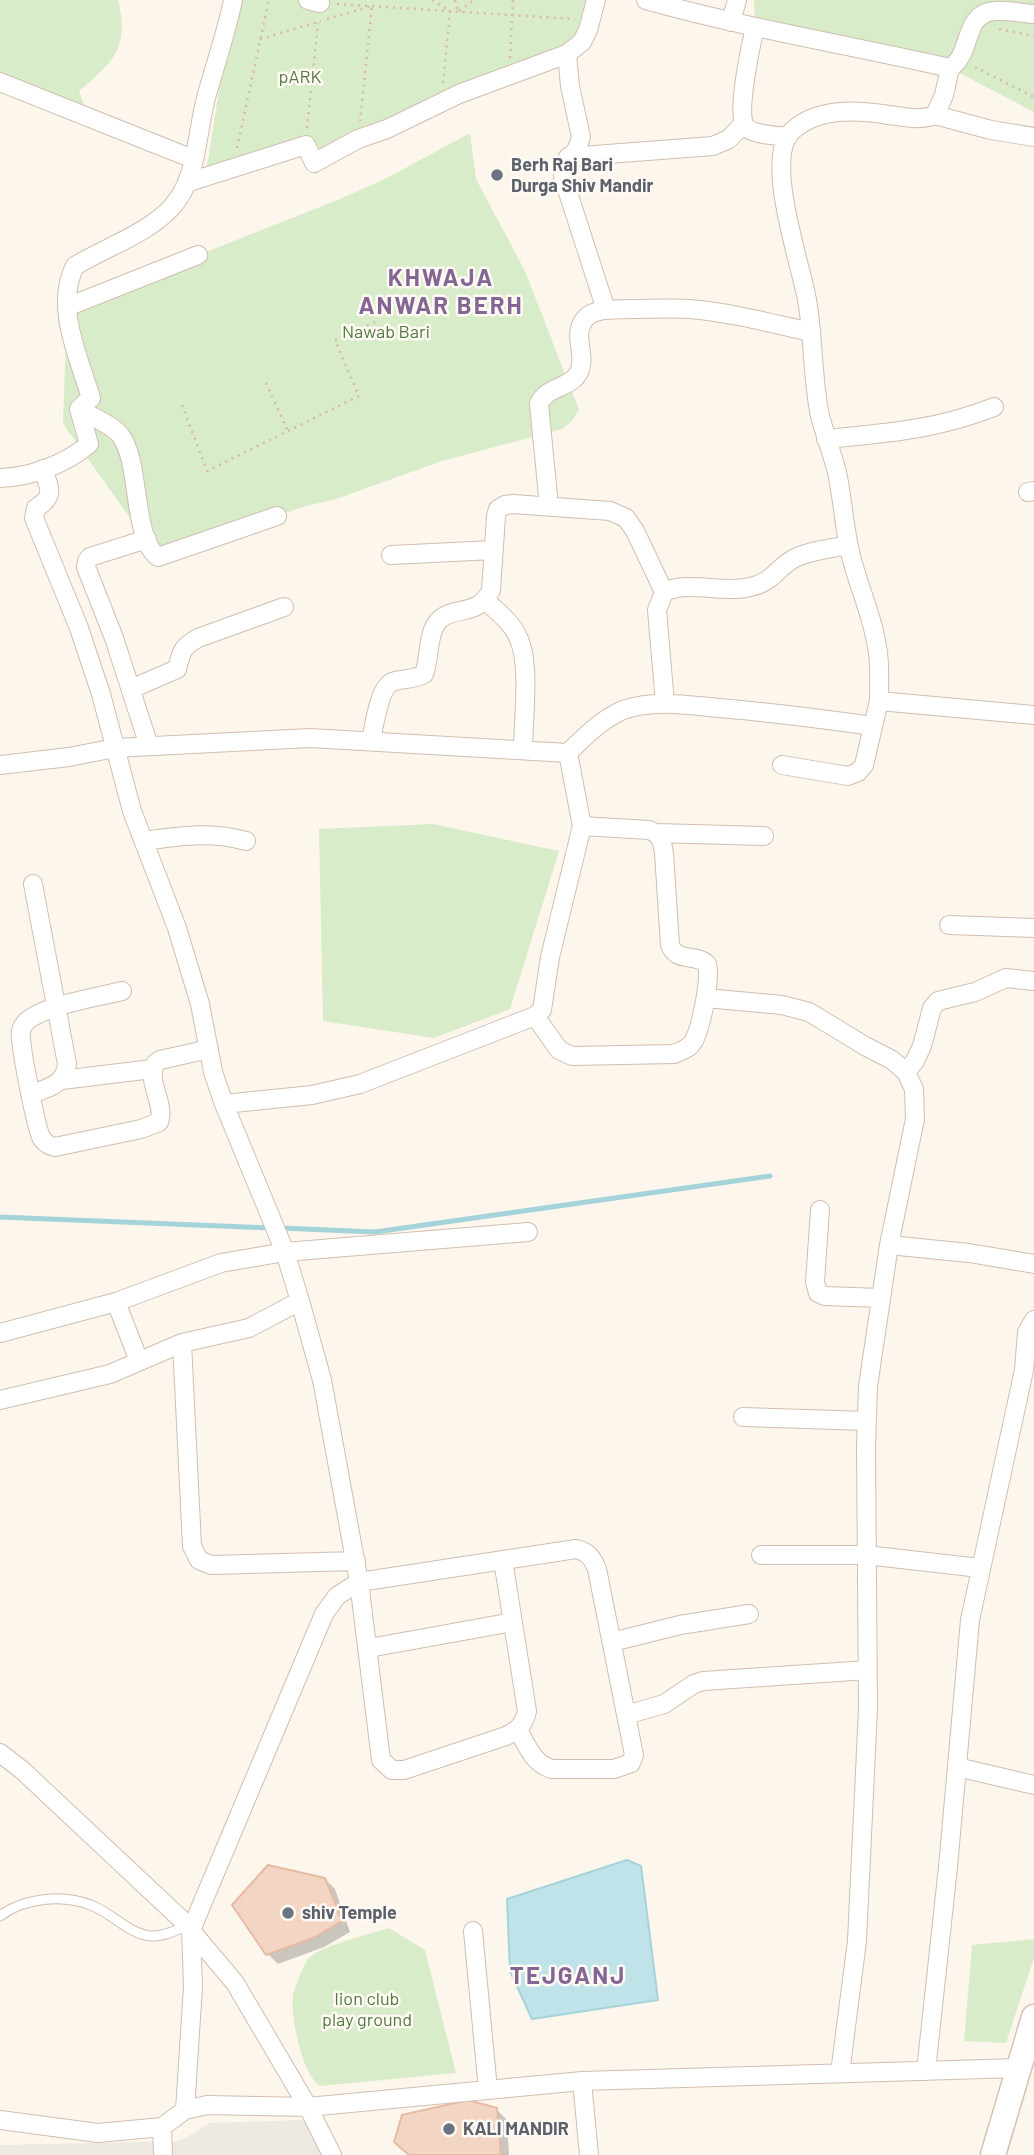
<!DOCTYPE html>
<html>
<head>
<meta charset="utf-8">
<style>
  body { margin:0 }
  canvas { display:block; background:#fdf6ec }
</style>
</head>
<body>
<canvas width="1034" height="2155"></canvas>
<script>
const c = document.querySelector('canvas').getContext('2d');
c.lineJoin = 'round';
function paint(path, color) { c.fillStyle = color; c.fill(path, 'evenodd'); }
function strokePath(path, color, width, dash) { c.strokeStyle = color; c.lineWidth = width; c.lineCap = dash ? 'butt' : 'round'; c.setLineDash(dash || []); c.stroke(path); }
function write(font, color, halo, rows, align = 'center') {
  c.font = font + ' Barlow,sans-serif'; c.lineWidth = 5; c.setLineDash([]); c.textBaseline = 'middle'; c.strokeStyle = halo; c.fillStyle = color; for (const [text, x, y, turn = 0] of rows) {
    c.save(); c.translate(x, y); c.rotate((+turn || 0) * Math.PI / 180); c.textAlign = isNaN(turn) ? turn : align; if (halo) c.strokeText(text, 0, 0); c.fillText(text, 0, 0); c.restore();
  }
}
paint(new Path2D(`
  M305 2120 322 2155H0V2145L180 2141 210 2123Z`), '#efe9e4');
paint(new Path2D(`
  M0 0H118C130 47 113 63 79 91L85 108 0 79Z
  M233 0H595L582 42 340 149 207 167Z
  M754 0H1034V112L950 68 755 28Z
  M470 133 476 179 525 271 579 410 573 420 562 429 442 461 336 499 306 506 158 557 63 424 67 307 340 199 387 178Z
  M433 824 559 851 510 1009 434 1038 323 1021 319 829Z
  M389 1928 425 1950 456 2073 320 2086C302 2075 290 2015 293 1995 294 1989 304 1964 308 1959 319 1946 371 1934 389 1928Z
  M1034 1939V1958L1006 2043 964 2041 972 1945Z`), '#d8ecc9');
const water = new Path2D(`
  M627 1860 641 1866 658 2000 532 2019 510 1971 507 1899Z`);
paint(water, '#bfe3e8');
strokePath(water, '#a5d3da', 2);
paint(new Path2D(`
  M325 1879 335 1889 350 1932 324 1947 278 1964 268 1954Z
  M497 2110 507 2120 509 2155H410Z`), '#0003');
strokePath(new Path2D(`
  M0 1217 270 1228
  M280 1228 375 1232 770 1176`), '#a5d3da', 5);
const building = new Path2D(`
  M268 1865 325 1878 342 1921 313 1938 266 1955 232 1905Z
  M468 2100 497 2108 501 2155H409L394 2142 402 2115Z`);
paint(building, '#f3d5c3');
strokePath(building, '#e6bba3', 2);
const service = new Path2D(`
  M0 1916C25 1897 65 1894 93 1906 113 1914 129 1934 151 1936 163 1937 176 1930 187 1926`);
const minor = new Path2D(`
  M308 0 320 3
  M646 0C746 28 849 45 950 68
  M731 22 737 0
  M755 28C751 44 736 114 745 126 753 136 777 135 788 137
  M567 54 570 86 581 137 577 149 564 165 563 177 606 310
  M0 82 193 159
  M935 115 991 130 1034 137
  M568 157 713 146 729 139 744 123
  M189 182 306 145 314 163 358 139 387 129 459 94 567 54 582 42 588 30 596 0
  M67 307 198 255
  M79 409C92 417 113 425 121 436 141 464 132 538 158 557L277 516
  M826 439C887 433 936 430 994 407
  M43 469C49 488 56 496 36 508L34 518 79 628 101 694 132 811 177 928 200 1004 213 1072 224 1104 285 1252 300 1301 322 1380 359 1582 381 1760 392 1770H404L506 1736C518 1730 524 1725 527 1711L503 1560
  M0 478C31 477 66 464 89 444L79 409 91 398C79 358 54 306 75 266 106 247 145 235 171 208 198 179 196 135 206 98 215 65 226 34 233 0
  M1028 492 1034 491
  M549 506 539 404C546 386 572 388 579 372 587 356 572 335 584 320 594 307 615 310 630 309 649 309 669 308 689 309 729 312 770 323 810 332
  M147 539 90 557 87 561 86 567 114 638 149 746
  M391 555 493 550
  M486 601C497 611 512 623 518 637 531 663 523 720 523 750
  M131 689 177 669C182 651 181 648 198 638L284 607
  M879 701C879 685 880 668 878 653 874 620 859 588 851 556 844 529 843 500 837 472 832 453 825 435 820 416 812 378 814 339 807 300 801 264 763 158 792 131 818 107 857 110 889 115 905 117 920 121 935 115L944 95 950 68C973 54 962 13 995 11 1007 10 1021 13 1034 14
  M665 703 657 610 664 592C689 580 722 594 750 587 774 582 777 567 795 558 811 550 831 549 848 545
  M371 740C374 727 379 688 392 682 402 678 414 680 424 674 430 659 427 638 436 624 449 604 478 619 491 590L496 516 498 509 505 505 513 504 610 511 626 518 635 531 664 592
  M0 765 69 757 115 748 310 738 568 753C584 737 602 719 623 710 654 699 687 705 719 708 771 712 822 719 873 726
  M782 765 848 776 858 772 864 765 879 701 1034 715
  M657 833 764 836
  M144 841C181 836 210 831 246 841
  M949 925 1034 928
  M122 991C98 997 40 1006 25 1023 21 1028 20 1033 21 1038 22 1054 36 1129 42 1139 46 1144 50 1146 55 1147L141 1129 159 1122C166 1104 146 1082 155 1064L160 1060 209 1049
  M706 998 782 1005 809 1012 865 1046 892 1060 906 1072 914 1089 915 1119 889 1245 868 1386 866 1447 868 1709 857 1941 840 2073
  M535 1016 559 1050 572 1056 674 1054C680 1051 689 1049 693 1042 701 1029 711 979 707 964 695 953 677 963 670 945L664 853C662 841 661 834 649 830L582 826
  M906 1072 915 1061 922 1046 932 1008 938 1001 975 992 1006 978 1034 981
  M62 1080 152 1069
  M31 1094C49 1088 65 1084 67 1064L33 884
  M224 1104 312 1095 360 1084 535 1016 542 1010 550 957 582 826 568 753
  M820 1210 815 1282 818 1293 825 1296 881 1298
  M889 1245 969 1253 1034 1264
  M116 1302 139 1361
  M0 1333 116 1302 221 1263 285 1252 528 1232
  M182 1343 192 1546 199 1560 211 1565 356 1561
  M0 1400 110 1374 182 1343 249 1328 300 1301
  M743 1417 867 1421
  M761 1555H866L980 1568
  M612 1642 680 1625 749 1614
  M369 1648 513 1622
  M626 1715 664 1704 694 1684 703 1681 868 1670
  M0 1753 22 1770 182 1920 235 1983 308 2107 332 2155
  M957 1767 1034 1785
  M473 1931 488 2090
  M926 2071 948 1867 970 1620 1024 1370 1027 1332 1034 1320
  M582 2081 589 2155
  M185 2110 193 1987 191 1930 324 1614 337 1596 359 1582 576 1549C588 1552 592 1557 597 1569L634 1755 631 1763 614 1769H552C533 1764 527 1745 518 1730
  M0 2120 98 2133 162 2127 185 2110 207 2105 308 2107 582 2081 1019 2068
  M162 2127 163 2155`);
const secondary = new Path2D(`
  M993 2155 1034 2017`);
strokePath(service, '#d1beb0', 11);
strokePath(minor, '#d1beb0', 20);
strokePath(secondary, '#d6c0b0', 27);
strokePath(new Path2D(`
  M432 0 450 11 443 83
  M455 0 458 12 474 0
  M337 4 575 19
  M327 19 372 6 360 121
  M999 29 1034 36
  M260 39 321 21
  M510 58 513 0
  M975 67 1034 97
  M307 128 318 23
  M237 148 269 0
  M266 383 288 431
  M182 405 207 471 359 396 335 340 375 322`), '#d9b8a5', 2.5, [2, 5]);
strokePath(service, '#fff', 9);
strokePath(minor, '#fff', 18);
strokePath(secondary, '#fff', 24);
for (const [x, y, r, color] of [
  [497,175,7,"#6b7280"],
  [288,1913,7,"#6b7280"],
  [449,2129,7,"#6b7280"]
]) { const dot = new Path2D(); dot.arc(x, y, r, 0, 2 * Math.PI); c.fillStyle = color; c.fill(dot); strokePath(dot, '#fffaf3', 2.5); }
write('18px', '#537a41', '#fffaf3', [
  ["pARK",300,77],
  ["Nawab Bari",386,332],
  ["lion club",367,1999],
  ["play ground",367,2020]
]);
write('bold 18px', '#5b616d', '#fffaf3', [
  ["Berh Raj Bari",511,165],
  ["Durga Shiv Mandir",511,186],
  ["shiv Temple",302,1913],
  ["KALI MANDIR",463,2129]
], 'left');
c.letterSpacing = '2px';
write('bold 24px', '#846695', '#fffaf3', [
  ["KHWAJA",441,278],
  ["ANWAR BERH",441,306],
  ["TEJGANJ",568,1976]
]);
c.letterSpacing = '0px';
</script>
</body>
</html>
